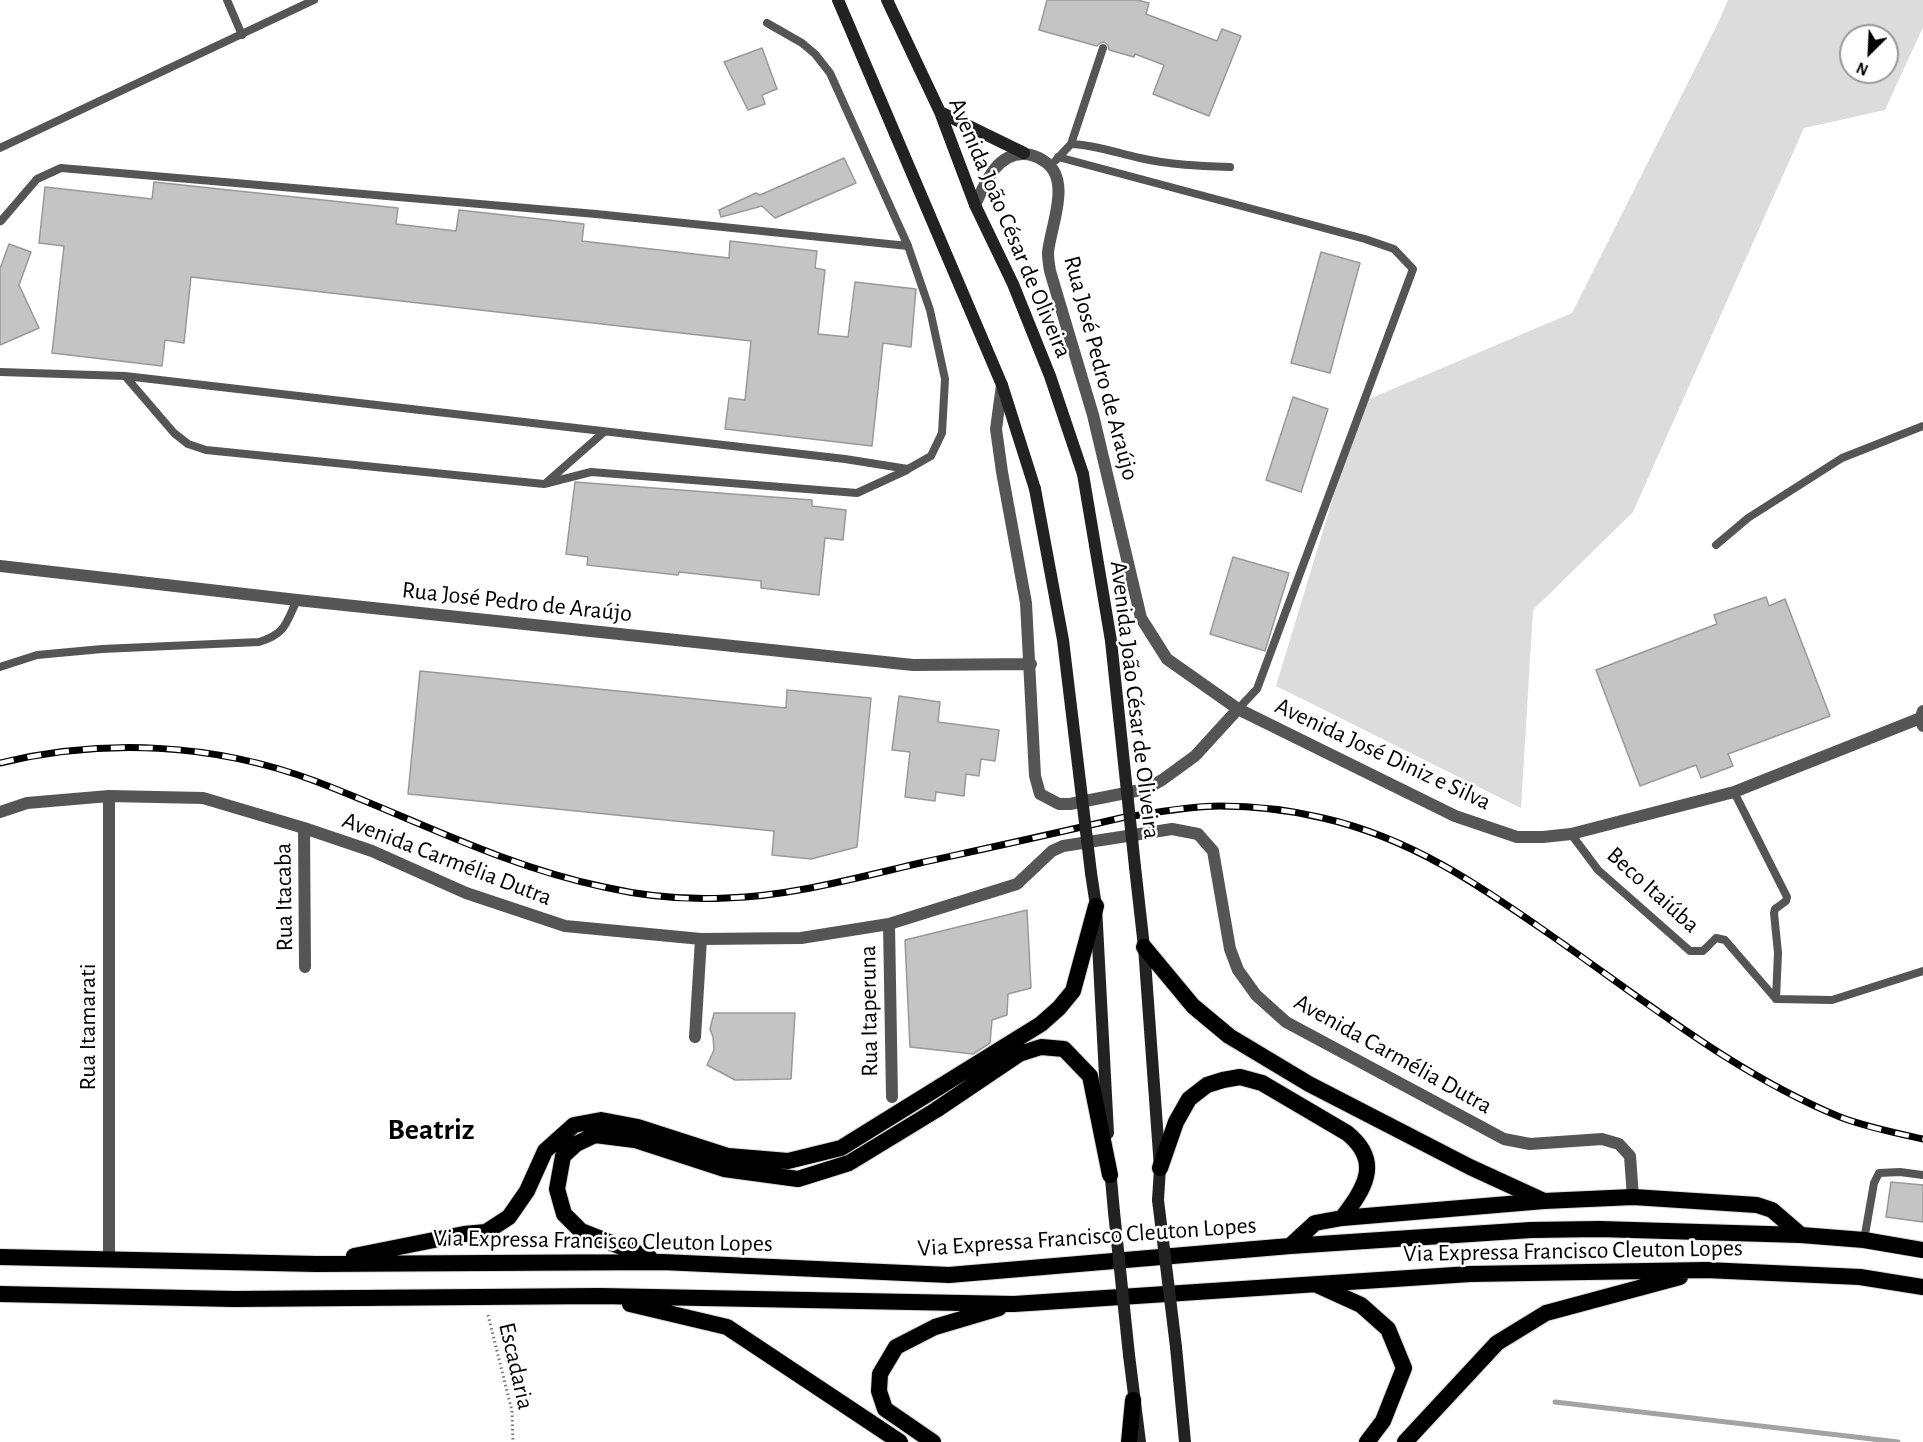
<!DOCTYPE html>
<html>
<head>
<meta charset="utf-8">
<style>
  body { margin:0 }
  #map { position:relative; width:1923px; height:1442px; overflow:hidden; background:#fff; font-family:"Alegreya Sans",sans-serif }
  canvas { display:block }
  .north { position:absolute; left:1839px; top:24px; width:60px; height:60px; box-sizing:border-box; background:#fff; border:2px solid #999; border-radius:50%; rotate:204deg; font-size:16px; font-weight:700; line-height:24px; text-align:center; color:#000 }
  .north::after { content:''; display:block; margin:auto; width:21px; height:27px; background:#000; clip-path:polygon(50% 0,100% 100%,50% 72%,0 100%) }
</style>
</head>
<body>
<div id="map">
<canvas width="1923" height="1442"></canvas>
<div class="north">N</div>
</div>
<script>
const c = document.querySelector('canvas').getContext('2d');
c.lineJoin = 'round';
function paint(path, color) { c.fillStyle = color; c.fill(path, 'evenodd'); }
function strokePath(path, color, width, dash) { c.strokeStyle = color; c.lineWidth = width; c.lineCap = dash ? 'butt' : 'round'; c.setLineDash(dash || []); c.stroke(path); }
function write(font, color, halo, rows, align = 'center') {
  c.font = font + ' "Alegreya Sans",sans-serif'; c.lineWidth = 5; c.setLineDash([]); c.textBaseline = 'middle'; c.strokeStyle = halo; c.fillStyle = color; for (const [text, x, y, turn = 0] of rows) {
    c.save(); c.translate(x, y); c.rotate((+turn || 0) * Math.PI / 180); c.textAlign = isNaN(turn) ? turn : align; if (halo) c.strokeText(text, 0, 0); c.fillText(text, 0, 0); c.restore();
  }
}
paint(new Path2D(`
  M1728 0H1923V27L1885 110 1804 128 1633 512 1533 610 1521 808 1276 686 1362 402 1572 313 1717 25ZM1851 36H1887V72H1851Z`), '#dcdcdc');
strokePath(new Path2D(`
  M1555 1402 1898 1442`), '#a3a3a3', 5);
const building = new Path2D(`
  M1047 0H1137L1149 3 1146 14 1217 41 1222 29 1241 36 1209 116 1153 94 1164 65 1135 54 1134 57 1109 50 1108 45 1104 42 1100 43 1097 46 1039 30Z
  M762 48 777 89 762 95 765 104 748 110 724 62Z
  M844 158 856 183 775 218 762 206 721 217 719 210 756 193 760 195Z
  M154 182 398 208 396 224 456 231 459 210 584 224 582 241 729 258 730 241 817 251 815 268 825 270 818 334 848 337 855 282 916 289 911 347 883 343 872 446 725 429 729 398 745 400 751 341 191 277 184 343 165 340 162 366 52 353 64 246 39 243 45 187 152 199Z
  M9 244 31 252 19 285 39 328 0 345V269Z
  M1321 252 1360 263 1330 373 1291 363Z
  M1293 397 1328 409 1301 492 1266 480Z
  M575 482 812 500V506L846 510 843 540 825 538 819 595 761 588V581L679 572 678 575 587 565 588 557 566 554Z
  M1233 557 1289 573 1265 651 1210 634Z
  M1766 597 1769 606 1785 599 1830 716 1728 754 1733 766 1701 778 1696 765 1640 786 1596 670 1717 624 1714 615Z
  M420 671 786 708 787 690 871 698 857 847 811 859 772 855 774 831 408 794Z
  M899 696 940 702 938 722 999 730 995 761 981 759 979 776 966 774 964 796 936 792 935 801 905 797 910 752 892 750Z
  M1027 910 1031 988 1008 994 1007 1015 992 1020 990 1043 973 1054 910 1047 905 940Z
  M714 1013H795L791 1079 735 1080 707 1065 714 1050 713 1037 710 1029Z
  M1891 1182 1923 1185V1222L1886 1217Z`);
paint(building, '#c4c4c4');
strokePath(building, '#999', 1.5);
const trunk = new Path2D(`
  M1144 947 1193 1006 1229 1036 1309 1084 1470 1167 1544 1201
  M1160 1168 1176 1122 1189 1099 1207 1085 1223 1080 1240 1077 1262 1083 1347 1133C1383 1162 1364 1189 1342 1218L1315 1223 1290 1246
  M1342 1218 1544 1201 1633 1197 1757 1205 1772 1210 1801 1235
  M354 1256 464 1234 486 1232 509 1217 527 1191 545 1151 574 1125 601 1120 638 1127 728 1156 788 1161 841 1148 1041 1024 1059 1008 1073 991 1096 906
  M0 1257 316 1264 662 1262 949 1275 1290 1246 1531 1230 1599 1229 1801 1235 1864 1240 1923 1250
  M650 1258 581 1231 564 1214 557 1189 563 1156 576 1144 595 1135 635 1140 724 1169 798 1179 849 1163 936 1110 1019 1054 1041 1047 1064 1049 1090 1076 1110 1175
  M1317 1285 1361 1305 1388 1329 1404 1368 1383 1421 1367 1442
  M0 1294 234 1299 600 1296 1014 1304 1470 1274 1706 1270 1860 1277 1923 1287
  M630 1304 727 1327 900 1442
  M933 1442 885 1409 879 1391 880 1374 896 1347 935 1327 999 1308
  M1129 1442 1133 1400
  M1405 1442 1497 1343 1546 1313 1680 1277`);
strokePath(trunk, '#dbdbdb', 18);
strokePath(new Path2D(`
  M488 1315 512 1411 513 1442`), '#777', 3, [1.5, 3]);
strokePath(new Path2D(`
  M227 0 242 35
  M1071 144C1095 145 1117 153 1140 158 1170 165 1200 166 1230 167
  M0 148 314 0
  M1058 157 1365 239 1394 249 1413 269 1257 689 1238 709
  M1056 160 1071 144 1103 48
  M1 221 37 179 61 168 596 214 908 246
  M0 372 125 376 845 459 908 469 931 456 942 433 945 379 930 310 908 246 830 73 815 54 802 43 767 23
  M125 376 174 433 188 444 206 450 544 484 591 472 857 493 907 470
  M547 482 604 432
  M1716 545 1748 518 1842 458 1923 426
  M0 667 37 655 102 649 259 642C286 634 286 623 297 600
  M1734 792 1787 897 1786 901 1775 909 1774 913 1778 953 1776 999
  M1571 834 1598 870 1690 951H1703L1716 938 1725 940 1776 999 1832 1000 1923 971
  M1864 1240 1874 1183 1879 1173 1900 1172 1923 1175`), '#555', 8);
strokePath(new Path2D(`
  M1923 711 1921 717 1923 726
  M0 812 27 803 109 796 203 798 304 828 372 851 466 893 565 926 701 939 801 938 889 924 1017 884 1052 851 1063 846 1172 829 1198 834 1213 851 1230 949 1238 970 1256 995 1286 1022 1504 1139 1530 1144 1602 1139 1619 1144 1630 1156 1633 1197
  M304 828 305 967
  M889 924 892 1097
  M695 1037 701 939
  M109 1259V796`), '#555', 12);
strokePath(new Path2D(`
  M975 205C985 184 996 154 1023 154 1030 154 1038 157 1044 161 1073 179 1050 227 1048 253 1048 259 1049 265 1050 271L1093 415 1141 618 1167 659 1238 709 1455 816 1517 837H1543L1571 834 1734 792 1923 717
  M1002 385 996 429 1002 472 1026 603 1035 776 1040 794 1059 804H1070L1146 789 1162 780 1195 756 1238 709
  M0 566 297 600 913 665 1031 664`), '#555', 12);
strokePath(new Path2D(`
  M838 0 1002 385 1035 489
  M887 0 940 112 975 205 1013 284 1050 376 1083 474
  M940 112 1024 153
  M1135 867 1144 947 1160 1168 1158 1200
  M1091 873 1096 906 1108 1133
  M1110 1168 1114 1212
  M1176 1347 1185 1442
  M1129 1355 1140 1442`), '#222', 12);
strokePath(trunk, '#000', 16);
const rail = new Path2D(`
  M0 763C104 738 214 743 315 781 410 817 503 866 604 887 643 896 686 900 726 898 791 896 856 878 920 863 988 848 1057 833 1125 817 1156 813 1188 806 1219 806 1253 806 1290 810 1323 818 1411 838 1479 885 1552 936 1644 1000 1735 1074 1840 1117 1866 1127 1896 1133 1923 1139`);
strokePath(rail, '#000', 7);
strokePath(rail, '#fff', 4.5, [14]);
strokePath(new Path2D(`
  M1083 474 1111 641 1135 867
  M1035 489 1063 640 1091 873
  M1158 1200 1176 1347
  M1114 1212 1129 1355`), '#222', 12);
write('24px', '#000', '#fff', [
  ["Avenida João César de Oliveira",1010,228,67],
  ["Rua José Pedro de Araújo",1101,368,75],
  ["Rua José Pedro de Araújo",517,602,6],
  ["Avenida João César de Oliveira",1135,700,83],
  ["Avenida José Diniz e Silva",1383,754,25],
  ["Avenida Carmélia Dutra",447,859,21],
  ["Beco Itaiúba",1653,890,42],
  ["Rua Itacaba",284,897,-91],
  ["Rua Itaperuna",869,1011,-91],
  ["Rua Itamarati",88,1027,-90],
  ["Avenida Carmélia Dutra",1393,1054,29],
  ["Via Expressa Francisco Cleuton Lopes",1087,1237,-4],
  ["Via Expressa Francisco Cleuton Lopes",603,1241,1],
  ["Via Expressa Francisco Cleuton Lopes",1573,1251,-1],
  ["Escadaria",516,1366,77]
]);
write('bold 30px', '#000', '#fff', [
  ["Beatriz",431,1130]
]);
</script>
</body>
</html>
